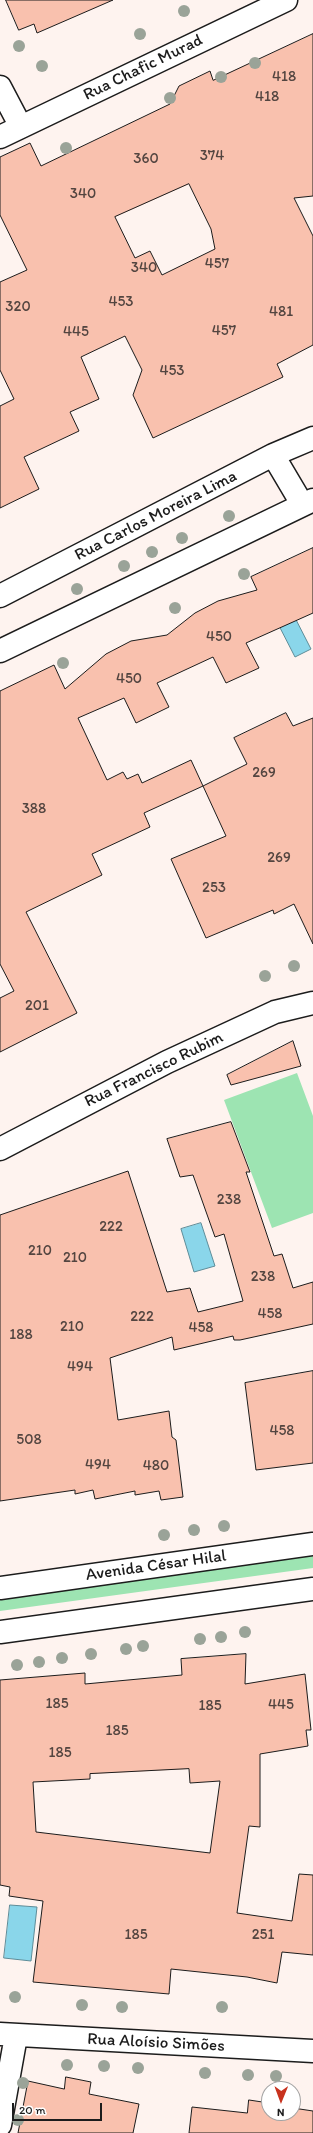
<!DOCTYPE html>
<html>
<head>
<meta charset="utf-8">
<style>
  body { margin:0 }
  #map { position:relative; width:313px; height:2133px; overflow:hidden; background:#fef3ef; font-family:Itim,sans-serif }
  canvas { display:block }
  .north { position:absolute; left:261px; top:2081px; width:40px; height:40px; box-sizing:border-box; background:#fff; border:1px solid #a4a4a4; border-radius:50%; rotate:181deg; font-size:11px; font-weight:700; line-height:16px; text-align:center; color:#1c1c1c }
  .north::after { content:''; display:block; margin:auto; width:14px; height:18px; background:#c8321e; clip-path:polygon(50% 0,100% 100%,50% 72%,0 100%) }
  .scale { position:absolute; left:12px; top:2103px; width:90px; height:18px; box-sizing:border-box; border:2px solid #1c1c1c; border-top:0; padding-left:5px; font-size:12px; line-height:14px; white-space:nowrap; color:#1c1c1c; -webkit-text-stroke:3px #fff; paint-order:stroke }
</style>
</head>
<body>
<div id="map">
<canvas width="313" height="2133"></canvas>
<div class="north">N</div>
<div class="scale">20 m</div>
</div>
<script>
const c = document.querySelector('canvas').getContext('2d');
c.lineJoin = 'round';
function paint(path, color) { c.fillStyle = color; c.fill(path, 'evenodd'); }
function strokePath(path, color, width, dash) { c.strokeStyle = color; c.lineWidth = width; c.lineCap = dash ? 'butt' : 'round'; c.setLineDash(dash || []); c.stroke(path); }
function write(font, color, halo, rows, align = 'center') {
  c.font = font + ' Itim,sans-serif'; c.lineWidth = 3.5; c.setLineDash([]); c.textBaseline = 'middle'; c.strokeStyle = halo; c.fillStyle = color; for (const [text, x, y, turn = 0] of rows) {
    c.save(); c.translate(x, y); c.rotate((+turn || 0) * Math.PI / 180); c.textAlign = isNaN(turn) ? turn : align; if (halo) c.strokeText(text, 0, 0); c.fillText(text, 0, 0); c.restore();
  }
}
paint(new Path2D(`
  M297 1073 313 1116V1213L272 1228 224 1100Z
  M313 1547V1568L0 1611V1591Z`), '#9de4b2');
const water = new Path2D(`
  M290 608 311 649 295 657 274 616Z
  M201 1223 215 1266 194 1272 181 1229Z
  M10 1905 37 1907 31 1961 4 1958Z`);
paint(water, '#8ad6ea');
strokePath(water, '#5e8c98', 1);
const building = new Path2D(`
  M6 0H113L37 33 34 24 19 30Z
  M313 34V196L294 198 313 236V345L277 364 283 377 153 438 133 395 142 370 125 336 81 357 99 399 70 412 79 431 24 457 39 489 0 508V406L14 399 0 370V282L27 270 0 215V157L30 143 41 166 170 104 179 86 210 71 213 80ZM189 184 211 229 215 249 162 275 150 251 135 258 115 217Z
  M313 548V613L246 643 259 668 226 683 213 657 157 683 169 707 136 723 124 698 78 718 107 780 123 772 127 779 138 774 142 783 191 760 203 786 144 813 150 827 92 854 102 875 26 912 77 1013 0 1052V998L14 991 0 964V691L54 665 65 689 106 654 131 641 167 635 195 613 218 601 257 590 251 577Z
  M286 713 293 726 313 718V944L294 904 274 914 273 910 206 938 171 859 226 836 203 786 247 764 234 738Z
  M293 1041 301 1066 231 1085 227 1075Z
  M231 1122 250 1172H246L274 1256 282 1254 293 1288 313 1282V1324L240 1340H234L233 1336 174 1350 172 1337 110 1358 118 1420 169 1411 172 1437 176 1440 183 1497 161 1500 159 1491 135 1495V1491L95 1499 93 1490 75 1494V1490L0 1501V1215L128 1171 167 1292 190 1288 198 1312 243 1301 224 1234 215 1237 193 1175 180 1177 167 1139Z
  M313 1371V1463L256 1470 245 1383Z
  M246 1654 245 1684 305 1674 311 1730H306L308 1746 260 1754V1827L249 1826 237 1913 292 1921 299 1874 313 1875V1955L282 1952 277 1983 247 1977 171 1969 169 1994 33 1982 43 1901 9 1896 10 1887 0 1885V1680L85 1673V1684L182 1675 181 1659ZM189 1769 190 1783 220 1781 210 1853 36 1832 33 1782 90 1779V1774Z
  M66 2077 91 2082 89 2094 139 2104 133 2133H18L28 2081 64 2089Z
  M249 2100 269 2103V2113H293V2108L313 2111V2133H189L192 2107 247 2113Z`);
paint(building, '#f9c1ae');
strokePath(building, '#1c1c1c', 1);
const street = new Path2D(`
  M0 87 21 127
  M0 137 286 0
  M273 455 302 504
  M0 596 273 455 313 438
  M0 651 313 500
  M0 1149 167 1062 275 1012 313 1003
  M0 2034 313 2051
  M0 2125 16 2036`);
const secondary = new Path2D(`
  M0 1588 313 1544
  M0 1632 313 1589`);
strokePath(street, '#1c1c1c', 25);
strokePath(secondary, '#1c1c1c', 25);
strokePath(street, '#fff', 22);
strokePath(secondary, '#fff', 22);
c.fillStyle = '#9aa398';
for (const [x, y] of [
  [184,11],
  [140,34],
  [19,46],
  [255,63],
  [42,66],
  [221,77],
  [170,98],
  [66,148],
  [229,516],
  [182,538],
  [152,552],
  [124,566],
  [244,574],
  [77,589],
  [175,608],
  [63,663],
  [294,966],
  [265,976],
  [224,1526],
  [194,1530],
  [164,1535],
  [245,1632],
  [221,1637],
  [200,1639],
  [143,1646],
  [126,1649],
  [91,1654],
  [62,1658],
  [39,1662],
  [17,1665],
  [15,1997],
  [82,2005],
  [122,2007],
  [222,2007],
  [67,2065],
  [104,2066],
  [138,2068],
  [205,2073],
  [248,2075],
  [276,2076],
  [23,2083],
  [18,2120]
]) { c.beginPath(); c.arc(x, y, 6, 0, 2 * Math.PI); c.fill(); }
write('15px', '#534540', null, [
  ["418",284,77],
  ["418",267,97],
  ["374",212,156],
  ["360",146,159],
  ["340",83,194],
  ["457",217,264],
  ["340",144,268],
  ["453",121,302],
  ["320",18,307],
  ["481",281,312],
  ["457",224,331],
  ["445",76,332],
  ["453",172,371],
  ["450",219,637],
  ["450",129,679],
  ["269",264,773],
  ["388",34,809],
  ["269",279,858],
  ["253",214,888],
  ["201",37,1006],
  ["238",229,1200],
  ["222",111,1227],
  ["210",40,1251],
  ["210",75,1258],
  ["238",263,1277],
  ["458",270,1314],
  ["222",142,1317],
  ["210",72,1327],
  ["458",201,1328],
  ["188",21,1335],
  ["494",80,1367],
  ["458",282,1431],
  ["508",29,1440],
  ["494",98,1465],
  ["480",156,1466],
  ["185",57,1704],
  ["445",281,1705],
  ["185",210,1706],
  ["185",117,1731],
  ["185",60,1753],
  ["185",136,1935],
  ["251",263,1935]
]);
write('17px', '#1c1c1c', '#fff', [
  ["Rua Chafic Murad",143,68,-26],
  ["Rua Carlos Moreira Lima",156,516,-27],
  ["Rua Francisco Rubim",154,1070,-26],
  ["Avenida César Hilal",156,1566,-8],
  ["Rua Aloísio Simões",156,2043,3]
]);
</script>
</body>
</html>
